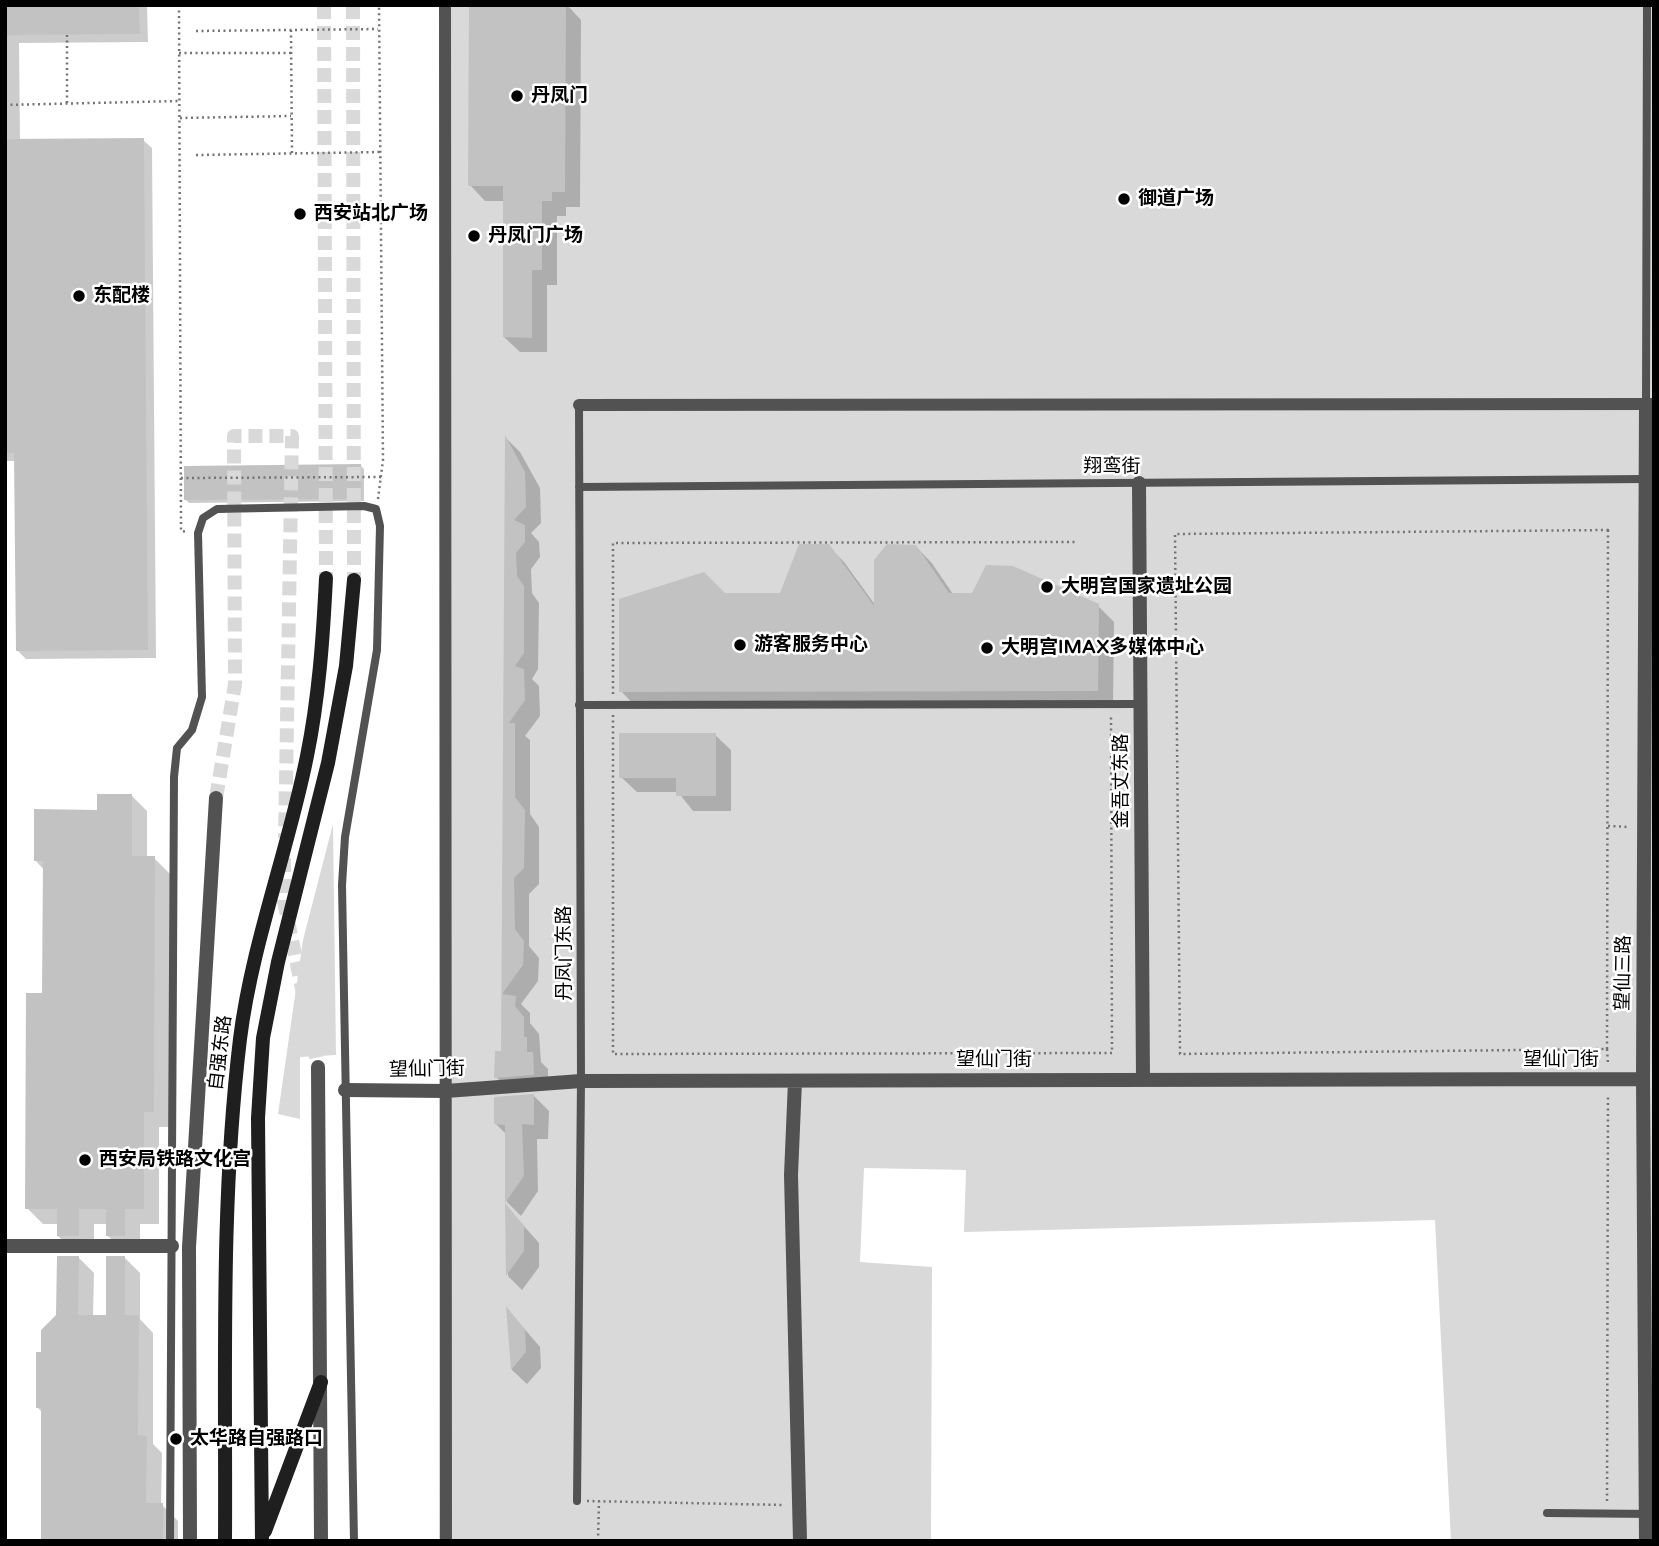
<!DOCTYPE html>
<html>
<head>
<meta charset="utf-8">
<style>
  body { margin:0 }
  #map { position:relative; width:1659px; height:1546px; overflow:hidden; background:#fff; font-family:"Varela Round",sans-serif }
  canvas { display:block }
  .frame { position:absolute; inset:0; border:7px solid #000; pointer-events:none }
</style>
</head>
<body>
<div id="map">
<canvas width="1659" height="1546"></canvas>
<div class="frame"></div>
</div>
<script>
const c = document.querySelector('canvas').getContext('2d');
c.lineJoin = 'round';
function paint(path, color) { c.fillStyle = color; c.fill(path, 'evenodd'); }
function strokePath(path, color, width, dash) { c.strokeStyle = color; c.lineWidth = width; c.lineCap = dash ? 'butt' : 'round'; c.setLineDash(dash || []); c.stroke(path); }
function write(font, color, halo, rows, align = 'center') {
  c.font = font + ' "Varela Round","Noto Sans SC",sans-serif'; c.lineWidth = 5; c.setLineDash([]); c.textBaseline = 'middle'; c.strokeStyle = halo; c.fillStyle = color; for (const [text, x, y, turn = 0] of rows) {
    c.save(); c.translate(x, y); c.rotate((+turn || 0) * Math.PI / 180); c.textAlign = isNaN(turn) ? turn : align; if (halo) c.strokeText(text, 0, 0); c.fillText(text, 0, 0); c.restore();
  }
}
paint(new Path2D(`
  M442 5H1654V1541H1451L1435 1220 964 1232 966 1170 864 1168 860 1262 932 1267 931 1541H439Z
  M333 824 336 1055 300 1057V1119L278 1114 303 940Z`), '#d9d9d9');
paint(new Path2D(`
  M5 5H147L148 42 19 43 20 141 143 140 152 148 156 658 26 659 18 651 16 461H5Z
  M505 5H567L581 20 580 207H566V216H557V285H547V352H520L504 337 505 201H485L470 185Z
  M507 439 520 452 540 488 541 523 531 533 539 542 540 557 531 569 532 593 539 603 538 669 532 679 539 686 540 716 525 736 530 740V814L539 827V884L529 894V946L539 958 538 981 521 1004 530 1013V1023L539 1034 541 1062 548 1069V1089L511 1092 496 1077 502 1053Z
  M361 466 364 469V501L189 503 186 500Z
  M828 546 844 562 876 606 915 546 931 562 953 594 1098 606 1114 622 1113 705 636 707 621 691 725 595H781Z
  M715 735 731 750V811H693L678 792H637L621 777Z
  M132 796 147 811V858H154L170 874 169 1127H159V1224H140V1251H123L108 1236V1224H94V1251H74L58 1236V1224H43L27 1208 44 995V870L36 861 98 811Z
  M534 1096 549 1111 548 1139H537L538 1191 521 1216 507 1202V1135L496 1124Z
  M507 1207 539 1243V1267L522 1290 508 1276Z
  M78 1257 94 1273 93 1317H107L124 1257 140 1273V1319L153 1333V1444L162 1453 161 1504 178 1521V1541H43V1413L38 1408 43 1354Z
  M509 1311 540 1347 541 1368 527 1384 512 1370Z`), '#0003');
paint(new Path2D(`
  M5 5H139L140 34 5 35Z
  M469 5H566L565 192H552V201H542V270H532V338L503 337V186H468Z
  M144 138 148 650 16 651 14 453H5V139Z
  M505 435 525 472 526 507 514 520 525 525V542L516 553 517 576 524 586V653L515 666 524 669 525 700 509 723H515V797L525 810 524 868 514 878 515 929 524 941 523 965 502 994 516 996 515 1006 524 1017V1037H527V1052H533L534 1075 494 1078 495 1051H501Z
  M361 464 362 499 184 500V466Z
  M799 544H829L874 606V560L887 544 916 545 949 593H972L986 565 1013 566 1099 604 1098 691 619 692V599L704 572 725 593H780Z
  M619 733H716V796H676V778H619Z
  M97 794H132V856H155L154 1112H144V1209H125V1236H106V1209H79V1236H57V1209H25L26 993H42L43 861H34V809L97 810Z
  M534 1094V1125L522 1124 524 1176 505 1203V1125L494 1124V1097Z
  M505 1203 524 1226V1251L506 1276Z
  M57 1256H79L78 1315H106V1256H125V1315H139L138 1435 147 1436 146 1503H163V1541H41V1408H36V1352H41V1330L56 1315Z
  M506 1306 525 1330 526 1352 511 1370Z`), '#c2c2c2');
strokePath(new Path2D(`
  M216 798 235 684 234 436H292L285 838
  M284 858V901L318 1067`), '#d9d9d9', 14, [14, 7]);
strokePath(new Path2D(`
  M324 5 326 578
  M353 5 354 580`), '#d9d9d9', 14, [14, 7]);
strokePath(new Path2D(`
  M179 5 181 531 188 532
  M291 30 292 155
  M196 31 378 29
  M179 53H291
  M5 105 180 101
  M180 118 291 116
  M196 155 380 152
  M181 478 381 477
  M378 499 383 460 379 5
  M1608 530 1607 1049 1180 1054 1175 534Z
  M613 694V543L1075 542
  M613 715V1054L1112 1053 1111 714
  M1608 826 1629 827
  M1607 1049 1608 1064
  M587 1501 784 1505
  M1607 1501 1608 1095
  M598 1541 599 1501`), '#747474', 2.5, [2, 3.5]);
strokePath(new Path2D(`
  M1646 405 1647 5
  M579 487 1646 479
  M579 705 1141 704
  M577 1501 581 1081 579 405
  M1547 1513 1654 1514
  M170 1541 174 777 177 748 192 730 202 697 198 533 203 518 217 509 364 506 376 509 380 526 377 650 345 837 342 885 354 1541`), '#525252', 8);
strokePath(new Path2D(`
  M445 5 446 1541
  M579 405 1654 404`), '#525252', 12);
strokePath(new Path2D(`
  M1646 405 1643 1079 1646 1541
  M1139 483 1143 1079
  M795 1081 791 1175 800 1541
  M345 1090 446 1091 581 1081 1643 1079
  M5 1246H172`), '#525252', 14);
strokePath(new Path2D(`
  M318 1067 321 1541
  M190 1541 189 1247 216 798`), '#525252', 14);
strokePath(new Path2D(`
  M265 1531 321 1382
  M225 1541C226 1374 220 1205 240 1039 252 943 288 851 307 756 319 697 323 638 326 578
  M262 1541 258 1118 263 1038 278 962 328 763 346 666 354 580`), '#1f1f1f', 14);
strokePath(new Path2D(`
  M67 103V34`), '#747474', 2.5, [2, 3.5]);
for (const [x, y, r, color] of [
  [517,96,7,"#000"],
  [1124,199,7,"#000"],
  [300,214,7,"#000"],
  [474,236,7,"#000"],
  [79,296,7,"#000"],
  [1047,587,7,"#000"],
  [740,645,7,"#000"],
  [987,648,7,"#000"],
  [85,1160,7,"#000"],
  [176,1439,7,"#000"]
]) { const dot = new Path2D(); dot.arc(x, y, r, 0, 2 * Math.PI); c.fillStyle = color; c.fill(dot); strokePath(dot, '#fff', 2.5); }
write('bold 19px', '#000', '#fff', [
  ["丹凤门",531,96],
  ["御道广场",1138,199],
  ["西安站北广场",314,214],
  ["丹凤门广场",488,236],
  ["东配楼",93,296],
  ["大明宫国家遗址公园",1061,587],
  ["游客服务中心",754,645],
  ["大明宫IMAX多媒体中心",1001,648],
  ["西安局铁路文化宫",99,1160],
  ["太华路自强路口",190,1439]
], 'left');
write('19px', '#000', '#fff', [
  ["翔鸾街",1112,467],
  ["金吾丈东路",1122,781,-90],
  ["丹凤门东路",565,953,-90],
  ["望仙三路",1624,973,-89],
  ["自强东路",221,1053,-83],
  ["望仙门街",994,1060],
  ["望仙门街",1561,1060],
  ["望仙门街",427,1070,-1]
]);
</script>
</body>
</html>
